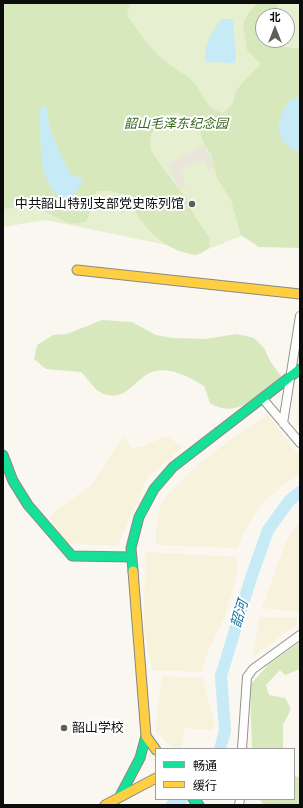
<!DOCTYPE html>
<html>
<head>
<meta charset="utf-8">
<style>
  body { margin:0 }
  #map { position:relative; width:303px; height:808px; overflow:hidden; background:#faf7f0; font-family:"Libre Baskerville","Noto Sans SC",serif }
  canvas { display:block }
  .frame { position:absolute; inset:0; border:4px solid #0c0c0c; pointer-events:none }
  .legend { position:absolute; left:155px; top:748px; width:140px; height:52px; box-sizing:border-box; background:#fff; border:1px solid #9e9e9e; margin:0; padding:5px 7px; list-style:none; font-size:12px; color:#0c0c0c }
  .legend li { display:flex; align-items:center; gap:8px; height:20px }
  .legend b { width:20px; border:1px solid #9e9e9e }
  .north { position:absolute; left:255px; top:8px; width:40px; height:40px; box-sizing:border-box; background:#fff; border:1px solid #9e9e9e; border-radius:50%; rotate:0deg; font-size:11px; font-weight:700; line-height:16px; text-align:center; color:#0c0c0c }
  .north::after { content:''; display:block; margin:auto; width:14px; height:18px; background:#5f5e5c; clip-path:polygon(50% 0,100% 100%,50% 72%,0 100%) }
</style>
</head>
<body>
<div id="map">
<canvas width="303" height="808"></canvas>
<div class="frame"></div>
<ul class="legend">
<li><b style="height:5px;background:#16e098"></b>畅通</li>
<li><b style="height:5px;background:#ffcf43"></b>缓行</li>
</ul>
<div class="north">北</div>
</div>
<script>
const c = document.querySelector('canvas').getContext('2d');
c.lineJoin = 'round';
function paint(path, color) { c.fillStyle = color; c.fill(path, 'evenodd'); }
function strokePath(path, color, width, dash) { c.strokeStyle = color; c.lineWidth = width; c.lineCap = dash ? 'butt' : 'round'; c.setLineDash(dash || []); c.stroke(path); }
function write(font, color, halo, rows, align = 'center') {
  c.font = font + ' "Libre Baskerville","Noto Sans SC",serif'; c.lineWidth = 4; c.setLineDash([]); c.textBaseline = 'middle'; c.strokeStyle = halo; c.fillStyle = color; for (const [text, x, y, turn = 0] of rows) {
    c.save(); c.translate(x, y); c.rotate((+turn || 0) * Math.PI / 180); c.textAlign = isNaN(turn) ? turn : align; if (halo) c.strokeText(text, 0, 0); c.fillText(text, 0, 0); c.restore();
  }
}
paint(new Path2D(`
  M300 391V429L297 424 298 393Z
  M268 415 300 457V473L283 485 260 506 243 533 238 548 156 545V526L162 501 198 464 241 432Z
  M166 436 183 447 148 477 118 545H89L65 542 50 518 59 508 92 485 123 437 132 448 141 447Z
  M300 522V612L262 608 288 536Z
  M145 552 238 557 236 579 225 616 205 658 202 672 152 670 144 628Z
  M260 617 297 618V624L252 658Z
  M162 676 204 678V684L215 724 212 730 185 728 181 749H173L155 730Z`), '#f7f2dc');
paint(new Path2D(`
  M3 3H300V218L246 234 214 247 181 248 46 220 3 227ZM263 16H287V40H263Z`), '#e6f0d0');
paint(new Path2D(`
  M3 3H133L130 5 127 15C138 31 149 48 164 60 174 69 185 73 194 83 206 97 203 107 223 113L233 104 236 91 243 82 261 64 247 50 243 24 249 12 258 3H278L275 16H263V40H272C280 47 289 48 300 48V98H296L280 121 279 127 292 150 300 151V248L259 247 241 235 231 200 217 178 211 154 204 144 199 128 178 113 163 116 155 127 150 138 151 150 157 160 190 204 195 217 209 237 210 248C206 250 200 254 196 255 192 255 187 253 183 252 157 245 138 220 127 196L112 191H98L90 199 91 210 86 222 71 224 32 206 3 209ZM44 106H46L50 129 63 160 72 176 81 178 47 179 40 110Z
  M102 320 132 322 156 335 173 338 205 339 237 334 254 338 264 348 270 361 281 376C277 384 270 388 263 393 245 405 231 416 210 403L204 386C191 378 172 367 155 371 135 376 126 406 100 392 93 388 87 377 81 372L46 369 34 359 37 345 53 335 67 334Z
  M300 642V669L285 675 280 670 266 685 269 695 285 698 291 709 283 725V749H252L250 685 269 664Z
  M294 775 300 778V805H263L260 799H294Z`), '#d8e8bd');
paint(new Path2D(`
  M204 145 215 168 209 171 204 160 179 171 186 186 179 189 167 164Z`), '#eae5db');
paint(new Path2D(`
  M222 19H231L233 21 236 57 235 63 206 62C203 45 212 31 222 19Z
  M300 98V151C272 147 276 116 291 99Z
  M46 106 50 129 63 160 72 176 81 178 83 182 71 199C57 202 45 180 43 167 40 151 41 132 39 114L41 107Z`), '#c6eaf6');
strokePath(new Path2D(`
  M220 749 225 731 221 676 251 578 268 530 289 501 300 492
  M172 805 182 799`), '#c6eaf6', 12);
const street = new Path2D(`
  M263 399 300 443
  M283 423 300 316
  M242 749 247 677 253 669 300 635
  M239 805 240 799`);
const fast = new Path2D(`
  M3 455 13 481 28 505 72 556 132 557
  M133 571 131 548 139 517 154 489 173 467 300 369
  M120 796 140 758 146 736
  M193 799 199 805`);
const slow = new Path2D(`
  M77 270 300 294
  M133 571 146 736 156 750
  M105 805 156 778`);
strokePath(street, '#93928f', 10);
strokePath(fast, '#8a8885', 11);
strokePath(slow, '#8a8885', 11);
strokePath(street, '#fefefd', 8);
strokePath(fast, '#16e098', 9);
strokePath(slow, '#ffcf43', 9);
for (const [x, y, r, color] of [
  [192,204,4,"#5f5e5c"],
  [64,728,4,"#5f5e5c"]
]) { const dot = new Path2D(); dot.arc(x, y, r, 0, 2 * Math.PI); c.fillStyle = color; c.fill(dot); strokePath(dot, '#fff', 1.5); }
write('italic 13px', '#33651b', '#fff', [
  ["韶山毛泽东纪念园",176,124]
]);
write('13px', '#0c0c0c', '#fff', [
  ["中共韶山特别支部党史陈列馆",184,204],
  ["韶山学校",72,728,"left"]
], 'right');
write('italic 14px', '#1373a1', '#fff', [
  ["韶河",240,614,-73]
]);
</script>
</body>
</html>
